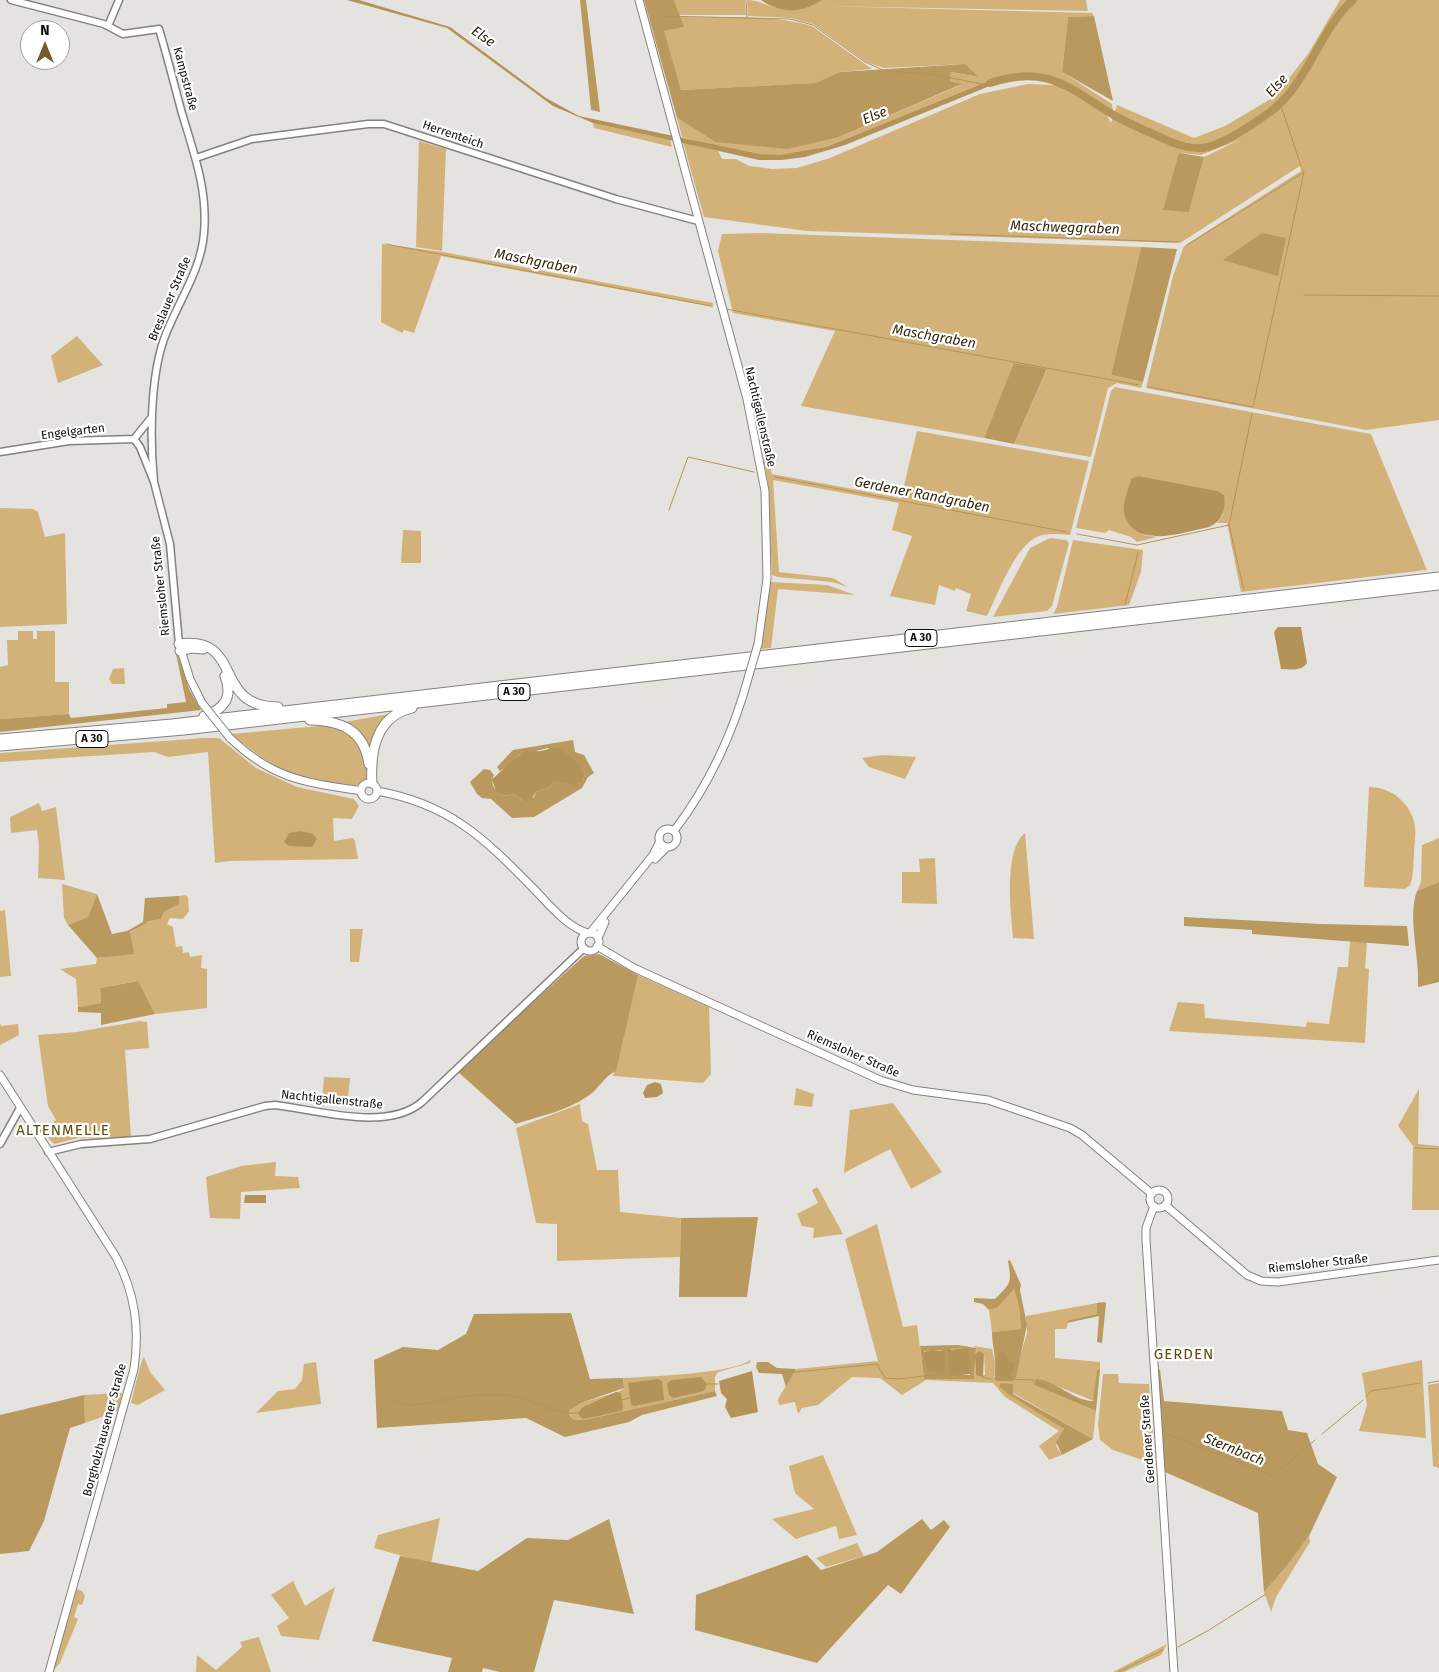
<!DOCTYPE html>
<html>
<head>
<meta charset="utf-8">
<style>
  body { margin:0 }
  #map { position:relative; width:1439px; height:1672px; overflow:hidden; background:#e5e3e0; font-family:"Fira Sans",sans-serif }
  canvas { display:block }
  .north { position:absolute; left:20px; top:20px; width:50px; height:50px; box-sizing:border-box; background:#fff; border:1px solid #9f9f9e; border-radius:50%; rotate:0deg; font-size:14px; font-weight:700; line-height:20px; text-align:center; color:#0f0e0d }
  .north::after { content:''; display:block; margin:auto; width:18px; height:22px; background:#735a2b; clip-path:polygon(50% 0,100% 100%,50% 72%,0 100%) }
</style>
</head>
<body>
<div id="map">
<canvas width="1439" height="1672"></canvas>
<div class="north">N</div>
</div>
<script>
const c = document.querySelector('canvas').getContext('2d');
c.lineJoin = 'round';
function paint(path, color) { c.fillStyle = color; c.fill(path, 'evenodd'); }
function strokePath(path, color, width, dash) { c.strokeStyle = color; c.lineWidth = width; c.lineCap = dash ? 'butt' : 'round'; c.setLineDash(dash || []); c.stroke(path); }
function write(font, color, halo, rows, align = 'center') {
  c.font = font + ' "Fira Sans",sans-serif'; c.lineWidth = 4.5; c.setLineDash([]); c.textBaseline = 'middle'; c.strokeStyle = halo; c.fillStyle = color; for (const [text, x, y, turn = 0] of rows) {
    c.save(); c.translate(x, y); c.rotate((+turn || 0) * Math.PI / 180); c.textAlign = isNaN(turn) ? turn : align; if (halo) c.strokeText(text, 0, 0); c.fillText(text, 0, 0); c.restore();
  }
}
paint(new Path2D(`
  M674 0H745L746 15H679Z
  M747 0C759 0 765 5 776 8 790 11 810 7 822 0H1086L1088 11 823 6 1092 13 1094 16 1068 17 1062 72 1112 104 1113 111C1072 86 1052 69 1001 76L826 147C811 150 796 154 781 155 749 157 714 145 682 137L677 118 715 142 839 137 961 85 950 81 951 72 978 77 965 64 884 68 866 62 813 24 790 18 748 16Z
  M1340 0H1439V420L1366 430 1146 388 1173 276 1184 246 1301 171 1300 166 1180 243 807 231 704 217 683 142 718 151 722 159H736L749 166 772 169 797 168 830 158 980 94 1028 84 1056 85 1105 112 1111 123 1117 105 1194 138 1225 126 1274 97 1308 54ZM1239 140 1204 157 1189 212 1179 153 1201 155Z
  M680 17C724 18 769 14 812 26L872 69 840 72 815 83 681 90 663 31 683 27Z
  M593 123 670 140 672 147 594 128Z
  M419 141 446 149 442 251 416 247Z
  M761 233 1141 247 1111 375 1143 382 1141 388 1117 383 1108 388 1091 457 1014 444 1047 370 1015 363 984 438 801 406 835 331 733 313 718 251 722 234Z
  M382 244 443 252 713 303V307L441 256 414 333 404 330 402 333 381 322Z
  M77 336 103 365 58 383 51 356Z
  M1115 387 1371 434 1427 570 1241 592 1227 523H1217L1223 515 1224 495 1218 491 1139 476 1143 535 1157 537 1137 542 1131 537 1109 530 1105 533 1076 528 1111 391Z
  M756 407 772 474 901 498 917 431 1089 461 1070 535C1059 534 1049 533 1039 536 1015 545 998 594 987 616L966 611 971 594 956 588 955 591 939 585 935 605 890 596 912 536 892 530 899 503 773 480 779 572 833 578 848 587 832 582 778 577 772 575 768 482 754 414Z
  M0 508 33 509 38 512 45 537 65 533 67 624 0 627Z
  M403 530 421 531V563H401Z
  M1050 538 1066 540 1069 543 1052 606 1047 611 993 617 1030 548Z
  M1073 540 1143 550 1141 572 1129 605 1053 614 1057 607Z
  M770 582 827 585 855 595 778 589 771 648 761 649Z
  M18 631H33V639H37V631H55V682H69V714L0 719V667L8 665 7 640H18Z
  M124 668 125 684H112L109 679 113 669Z
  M405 711 379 735 374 778C366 779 364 783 357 785 351 786 343 784 337 784 292 781 265 762 232 734L329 725Z
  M204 738H219L256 768 297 787 354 799 359 806 352 819 333 818 334 841 353 838 355 841 358 859 229 861 215 863 208 752 168 757 154 752 0 762V753Z
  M882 755 916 757 905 779 869 767 862 758Z
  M1369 787C1392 787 1412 804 1415 827 1416 836 1414 846 1414 855 1413 865 1414 875 1410 885L1405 889 1364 887Z
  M39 803 42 811 56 807 65 880 38 878 39 845 37 830 11 833 10 817Z
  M1025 833 1034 939 1013 938C1011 911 1003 851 1025 833Z
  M1439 838V882L1417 891 1421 882 1422 845Z
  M935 858 937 904 902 903V872H920L919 859Z
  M62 884 97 894 88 917 68 925 64 918Z
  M185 895 188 897 189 911 183 919 170 918 167 924 173 927 176 947 182 946 183 953 189 952 190 957 202 955 201 968 207 969V1008L155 1014 137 981 100 988 101 1003 78 1007 76 979 60 969 96 964 97 958H103C121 941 136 922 161 919L164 912 179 904V896Z
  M5 910 11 976 0 977V911Z
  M350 929H363L359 962H350Z
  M1350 941 1367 942 1365 968 1369 969 1365 1043 1169 1031 1178 1002 1204 1004 1205 1018 1306 1027 1307 1022 1329 1024 1338 967H1348Z
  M638 975 709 1007 711 1074 703 1083 613 1076Z
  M140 1021 147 1022 149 1048 125 1050 131 1137 78 1138 54 1144 41 1130 56 1120 48 1106 38 1035 77 1032Z
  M0 1023 1 1026 18 1024 19 1035 0 1045Z
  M324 1077 350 1078 348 1098 338 1097V1104L322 1103Z
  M796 1088 814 1094 812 1107 794 1105Z
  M1419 1089 1418 1144 1439 1146V1210H1412L1413 1146 1398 1126Z
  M893 1103 942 1172 911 1189 890 1149 844 1173 850 1110Z
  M580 1104 582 1121 588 1124 597 1170H618L620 1212 681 1218 680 1257 557 1261V1224L536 1223 516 1128Z
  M276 1162 275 1176 298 1177 300 1188 241 1192 240 1219 210 1218 206 1177 241 1166Z
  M817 1187 819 1190 843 1234 813 1238 814 1228 802 1226 797 1214 818 1203 812 1190Z
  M877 1224 903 1327 917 1325 924 1379H974L976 1348 973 1346 992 1349 995 1362 994 1377 1013 1381 1027 1333 1026 1316 1097 1303V1314L1069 1320 1066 1329H1055V1358L1100 1362V1370H1097L1094 1401 1047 1382 1034 1385 1096 1411 1093 1439 999 1385 1064 1429 1056 1446 1062 1455 1049 1460 1039 1446 1059 1431 1005 1397 993 1383 926 1380 902 1395 880 1378 852 1377 818 1405 802 1408 798 1414 795 1402 779 1405 778 1399 796 1369 878 1361 845 1239ZM984 1354 985 1375H976L975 1356Z
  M1014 1288 1019 1306 1021 1329 992 1332 989 1310 997 1308Z
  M144 1357 150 1372 165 1390 138 1405 131 1403C133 1395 141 1360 144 1357Z
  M751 1359 750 1363 718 1372 715 1377V1391L584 1420H574L569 1415V1411L581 1403 620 1391 624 1388 623 1378C644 1377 741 1373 751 1359Z
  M1422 1360 1426 1438 1359 1431 1367 1405 1362 1373Z
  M316 1362 321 1404 256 1413 278 1391 295 1389 302 1380 304 1364Z
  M1103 1374H1118L1119 1383 1149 1384 1155 1462 1151 1463 1113 1450 1100 1440 1098 1425Z
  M1439 1383V1468L1433 1466 1428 1385Z
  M122 1393 118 1411 85 1423 84 1395Z
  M823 1455 857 1535 839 1539 836 1526 796 1539 772 1519 814 1509 795 1493 789 1466Z
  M440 1518 431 1564 374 1548 378 1535Z
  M1309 1536 1310 1542 1276 1597 1271 1612 1264 1592 1286 1567Z
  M857 1543 864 1556 826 1567 816 1558Z
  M293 1581 305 1606 335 1587 319 1640 281 1636 277 1626 289 1618 271 1595Z
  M77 1589 82 1591 85 1596 82 1605 78 1604 74 1617 78 1619 60 1663 53 1671Z
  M259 1637 271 1672H196L197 1655 216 1670 242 1647 240 1642Z
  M1167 1644 1161 1655 1124 1672H1113Z`), '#d2b278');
paint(new Path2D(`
  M580 0H586L600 112 591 110Z
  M644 0H674L684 27 664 31 681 90 815 83 840 72 965 64 979 77 951 72 950 81 962 84 839 137 787 149 715 142 677 118Z
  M1094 16 1113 101 1062 72 1068 17Z
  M1179 153 1204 157 1189 212 1163 210Z
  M1262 233 1286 238 1278 276 1223 260Z
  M1141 247 1177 249 1143 382 1111 375Z
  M1014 363 1047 369 1014 444 984 438Z
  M174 644 189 689 201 710 0 732V719L69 714 71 718 167 708V704L186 702Z
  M573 740 575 752 584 755 594 773 588 777 582 788 534 817 512 818 491 799 482 798 477 794 470 782 484 769 490 770 494 775C489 786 496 791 505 796L514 794 524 801 534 797 536 792 550 787 555 781 583 780 585 775 582 770 548 748 519 755 510 765 500 771 497 767 513 750Z
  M1439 882V982L1418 987C1420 957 1407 917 1417 891Z
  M97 894 112 934 127 931 143 922 145 898 179 896V904L164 912 161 919 150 921 130 932 134 954 97 958 68 925 88 917Z
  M1184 917 1321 924 1407 926 1409 946 1252 934V930L1184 926Z
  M599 954 638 975 616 1071C603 1077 599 1089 588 1096 567 1111 540 1116 516 1124L457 1071 584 956Z
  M138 981 155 1014 101 1025V1013L78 1012V1007L101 1003 100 988Z
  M758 1217 747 1297H679L681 1218Z
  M1010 1260 1021 1285 1020 1290 1027 1325 1016 1377 1013 1381H996C993 1374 996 1367 995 1360 994 1350 992 1342 992 1332L1021 1329 1019 1306 1014 1289 997 1308 989 1310 983 1304 974 1302V1298L995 1299C1011 1283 1012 1283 1008 1261Z
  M1104 1302 1106 1303 1102 1343 1097 1342 1099 1316 1067 1323 1069 1320 1097 1314V1303Z
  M571 1313 590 1379 623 1378 624 1388 581 1403 569 1411V1415L574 1420H584L715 1391 717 1396 642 1415 629 1422 565 1437 526 1418 377 1428 374 1360 403 1347 438 1350 466 1334 474 1314Z
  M958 1345 976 1348 974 1379H924L920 1346ZM965 1348 970 1375H950L951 1349ZM942 1350 927 1371 924 1351Z
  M757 1362H768L777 1368 796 1369 786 1387 782 1374 759 1373 756 1367Z
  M1156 1368 1160 1370 1164 1401 1282 1411 1288 1430 1307 1433 1318 1464 1337 1477 1309 1536 1286 1567 1264 1592 1258 1513 1165 1472Z
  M1097 1370H1100L1096 1411 1034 1385 1036 1379C1056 1380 1073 1401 1093 1401Z
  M1001 1383 1013 1384V1394L1093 1439 1062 1455 1056 1442 1064 1429 1008 1394 999 1386Z
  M84 1395 85 1423 70 1428 44 1521 29 1551 0 1554V1415Z
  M609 1519 634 1614 554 1600 534 1672H500L483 1668 482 1672H448L452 1658 372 1641 400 1556 478 1571 527 1538 568 1540Z
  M922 1519 931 1530 944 1520 950 1527 901 1594 888 1585 817 1663 695 1630 696 1595 807 1555 821 1570 877 1552Z`), '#b9995e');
paint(new Path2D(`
  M347 0H359L450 27 546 98 579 116 759 154 780 155 826 147 1001 76 997 83 845 145 805 157 782 160H759L593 123 553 106 447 28Z
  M761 0H822C803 13 780 14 761 0Z
  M1139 476 1218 491 1224 495C1226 509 1223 521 1209 527 1184 532 1134 551 1124 513 1122 505 1129 488 1131 479Z
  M1278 627H1301L1307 663C1301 672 1290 669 1281 669L1274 632Z
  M557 747C568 755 579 762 585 775L583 780 575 785 555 781 550 787 536 792 530 801H524L514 794 505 796 496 791 492 780C493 778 522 752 525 751 530 749 536 752 541 751 546 750 551 748 557 747Z
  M301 831 313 834 317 839 312 847 289 846 284 842 289 833Z
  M655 1082 661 1084 663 1093 657 1097 645 1098 643 1093 647 1085Z
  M245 1195H266V1203H244Z
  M965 1348 969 1350 970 1374 950 1376 948 1350Z
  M932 1350 944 1351 945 1373 927 1371 923 1352Z
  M979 1351 984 1354 983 1377 976 1375 975 1355Z
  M1004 1351 1006 1358 1015 1364 1010 1378 999 1377 996 1373 998 1353Z
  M752 1371 758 1412 731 1418 725 1407 727 1399 721 1393 719 1381Z
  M701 1377 707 1384 704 1391 673 1398 669 1395 667 1383 672 1380Z
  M658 1379 662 1381 664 1400 634 1406 631 1404 628 1383Z
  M616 1392 621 1393 623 1408 621 1411 584 1419 580 1417 578 1413 583 1407Z`), '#b39358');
strokePath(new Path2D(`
  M746 0 747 17
  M663 16 790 19 813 25 865 62 885 71 931 74 982 84
  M1280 103 1301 166
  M951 234 1177 242
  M386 244 711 306
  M1187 245 1303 173
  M1304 295 1439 296
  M726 309 1139 385
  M1149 387 1253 407 1304 172 1302 169
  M775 477 1067 532
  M669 510 688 457 754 472
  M1229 525 1244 590
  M1077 534 1137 545 1229 525 1252 414
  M1125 605 1138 553
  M1415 1148 1439 1149
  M759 1371 796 1372 877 1364 885 1378 899 1379 948 1373
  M982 1377 991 1379
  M995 1379 1033 1380 1082 1403
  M1428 1383 1439 1381
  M707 1384H718
  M1366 1397 1371 1391 1421 1383
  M621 1400 630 1398
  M393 1401C416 1410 437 1400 460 1397 474 1395 489 1394 502 1395 530 1395 552 1416 579 1413
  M1165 1433 1273 1476 1315 1440
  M1322 1434 1363 1400
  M1178 1647 1209 1630 1266 1594
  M1118 1672 1163 1650`), '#b39358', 1);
strokePath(new Path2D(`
  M990 83C1047 64 1067 87 1112 114 1127 123 1144 130 1160 137 1174 144 1192 151 1208 147 1229 141 1253 124 1270 112 1309 83 1318 31 1353 0`), '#b39358', 8);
const tertiary = new Path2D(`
  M11 0 104 24 123 34 159 29C167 56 174 83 181 110 193 151 208 189 204 233 201 272 177 303 164 339 150 379 150 441 154 482
  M108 26 119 0
  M196 158 252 139 368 124H384L616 199 698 221
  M134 439 140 447 154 482 170 544 179 644
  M134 439 151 418
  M0 452 69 441 134 439
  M0 1144 20 1108
  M48 1152 81 1144 150 1139 265 1106 275 1105C318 1110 387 1132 422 1102L584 948`);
const secondary = new Path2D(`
  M639 0 747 399 765 491 767 579 758 644
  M180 647 190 679 202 703
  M230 738C274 780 305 782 361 791
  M361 791a8 8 0 1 1 16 0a8 8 0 1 1-16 0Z
  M377 791C449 804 483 837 532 887 547 902 566 927 588 933
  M659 838a9 9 0 1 1 18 0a9 9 0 1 1-18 0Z
  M674 831C709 785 734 731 749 675
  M655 859 666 848
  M590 933 653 855 659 843
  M581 942a9 9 0 1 1 18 0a9 9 0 1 1-18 0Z
  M598 938 605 922
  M597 946 634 968 880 1080 913 1090 988 1100 1070 1128 1082 1135 1152 1194
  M0 1075 116 1257C135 1293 140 1328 134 1369L49 1672
  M1150 1199a9 9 0 1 1 18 0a9 9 0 1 1-18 0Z
  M1165 1205 1247 1275 1261 1281 1278 1282 1439 1260
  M1154 1206 1146 1228V1240L1174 1672`);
const motorway = new Path2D(`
  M179 644C245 635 211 707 278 707
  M180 651 192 648 203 649
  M204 716C225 709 233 697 225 676
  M310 720C342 721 364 730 369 764
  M0 739 172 724 1439 577
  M0 746 184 730 1439 585
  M372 783C370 752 376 716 412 708`);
strokePath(tertiary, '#84827f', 9);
strokePath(secondary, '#84827f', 9);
strokePath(motorway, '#84827f', 11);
strokePath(tertiary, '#fff', 6);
strokePath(secondary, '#fff', 7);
strokePath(motorway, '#fff', 9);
const secondaryBridge = new Path2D(`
  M749 675 758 644
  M202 703 230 738`);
strokePath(secondaryBridge, '#84827f', 9, []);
strokePath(secondaryBridge, '#fff', 7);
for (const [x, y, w] of [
  [921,638,32],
  [514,692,32],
  [92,739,32]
]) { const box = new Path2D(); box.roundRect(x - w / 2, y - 8.5, w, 17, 4); c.fillStyle = '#fff'; c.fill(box); strokePath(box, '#0f0e0d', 1); }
write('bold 11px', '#0f0e0d', null, [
  ["A 30",921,638],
  ["A 30",514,692],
  ["A 30",92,739]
]);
write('12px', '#0f0e0d', '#fff', [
  ["Kampstraße",185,79,75],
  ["Herrenteich",453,135,19],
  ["Breslauer Straße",170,299,-67],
  ["Nachtigallenstraße",760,417,77],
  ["Engelgarten",73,432,-7],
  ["Riemsloher Straße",161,586,-96],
  ["Riemsloher Straße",853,1054,24],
  ["Nachtigallenstraße",332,1100,6],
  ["Riemsloher Straße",1318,1264,-6],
  ["Borgholzhausener Straße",105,1430,-75],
  ["Gerdener Straße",1148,1439,-94]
]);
write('italic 14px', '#35270b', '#fff', [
  ["Else",483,37,35],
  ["Else",1277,86,-48],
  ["Else",875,116,-22],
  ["Maschweggraben",1065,228,2],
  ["Maschgraben",536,262,11],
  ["Maschgraben",934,337,10],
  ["Gerdener Randgraben",922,495,11],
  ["Sternbach",1234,1450,22]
]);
c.letterSpacing = '1px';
write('15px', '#63490e', '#fff', [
  ["ALTENMELLE",63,1131],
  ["GERDEN",1184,1355]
]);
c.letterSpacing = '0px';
</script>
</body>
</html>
